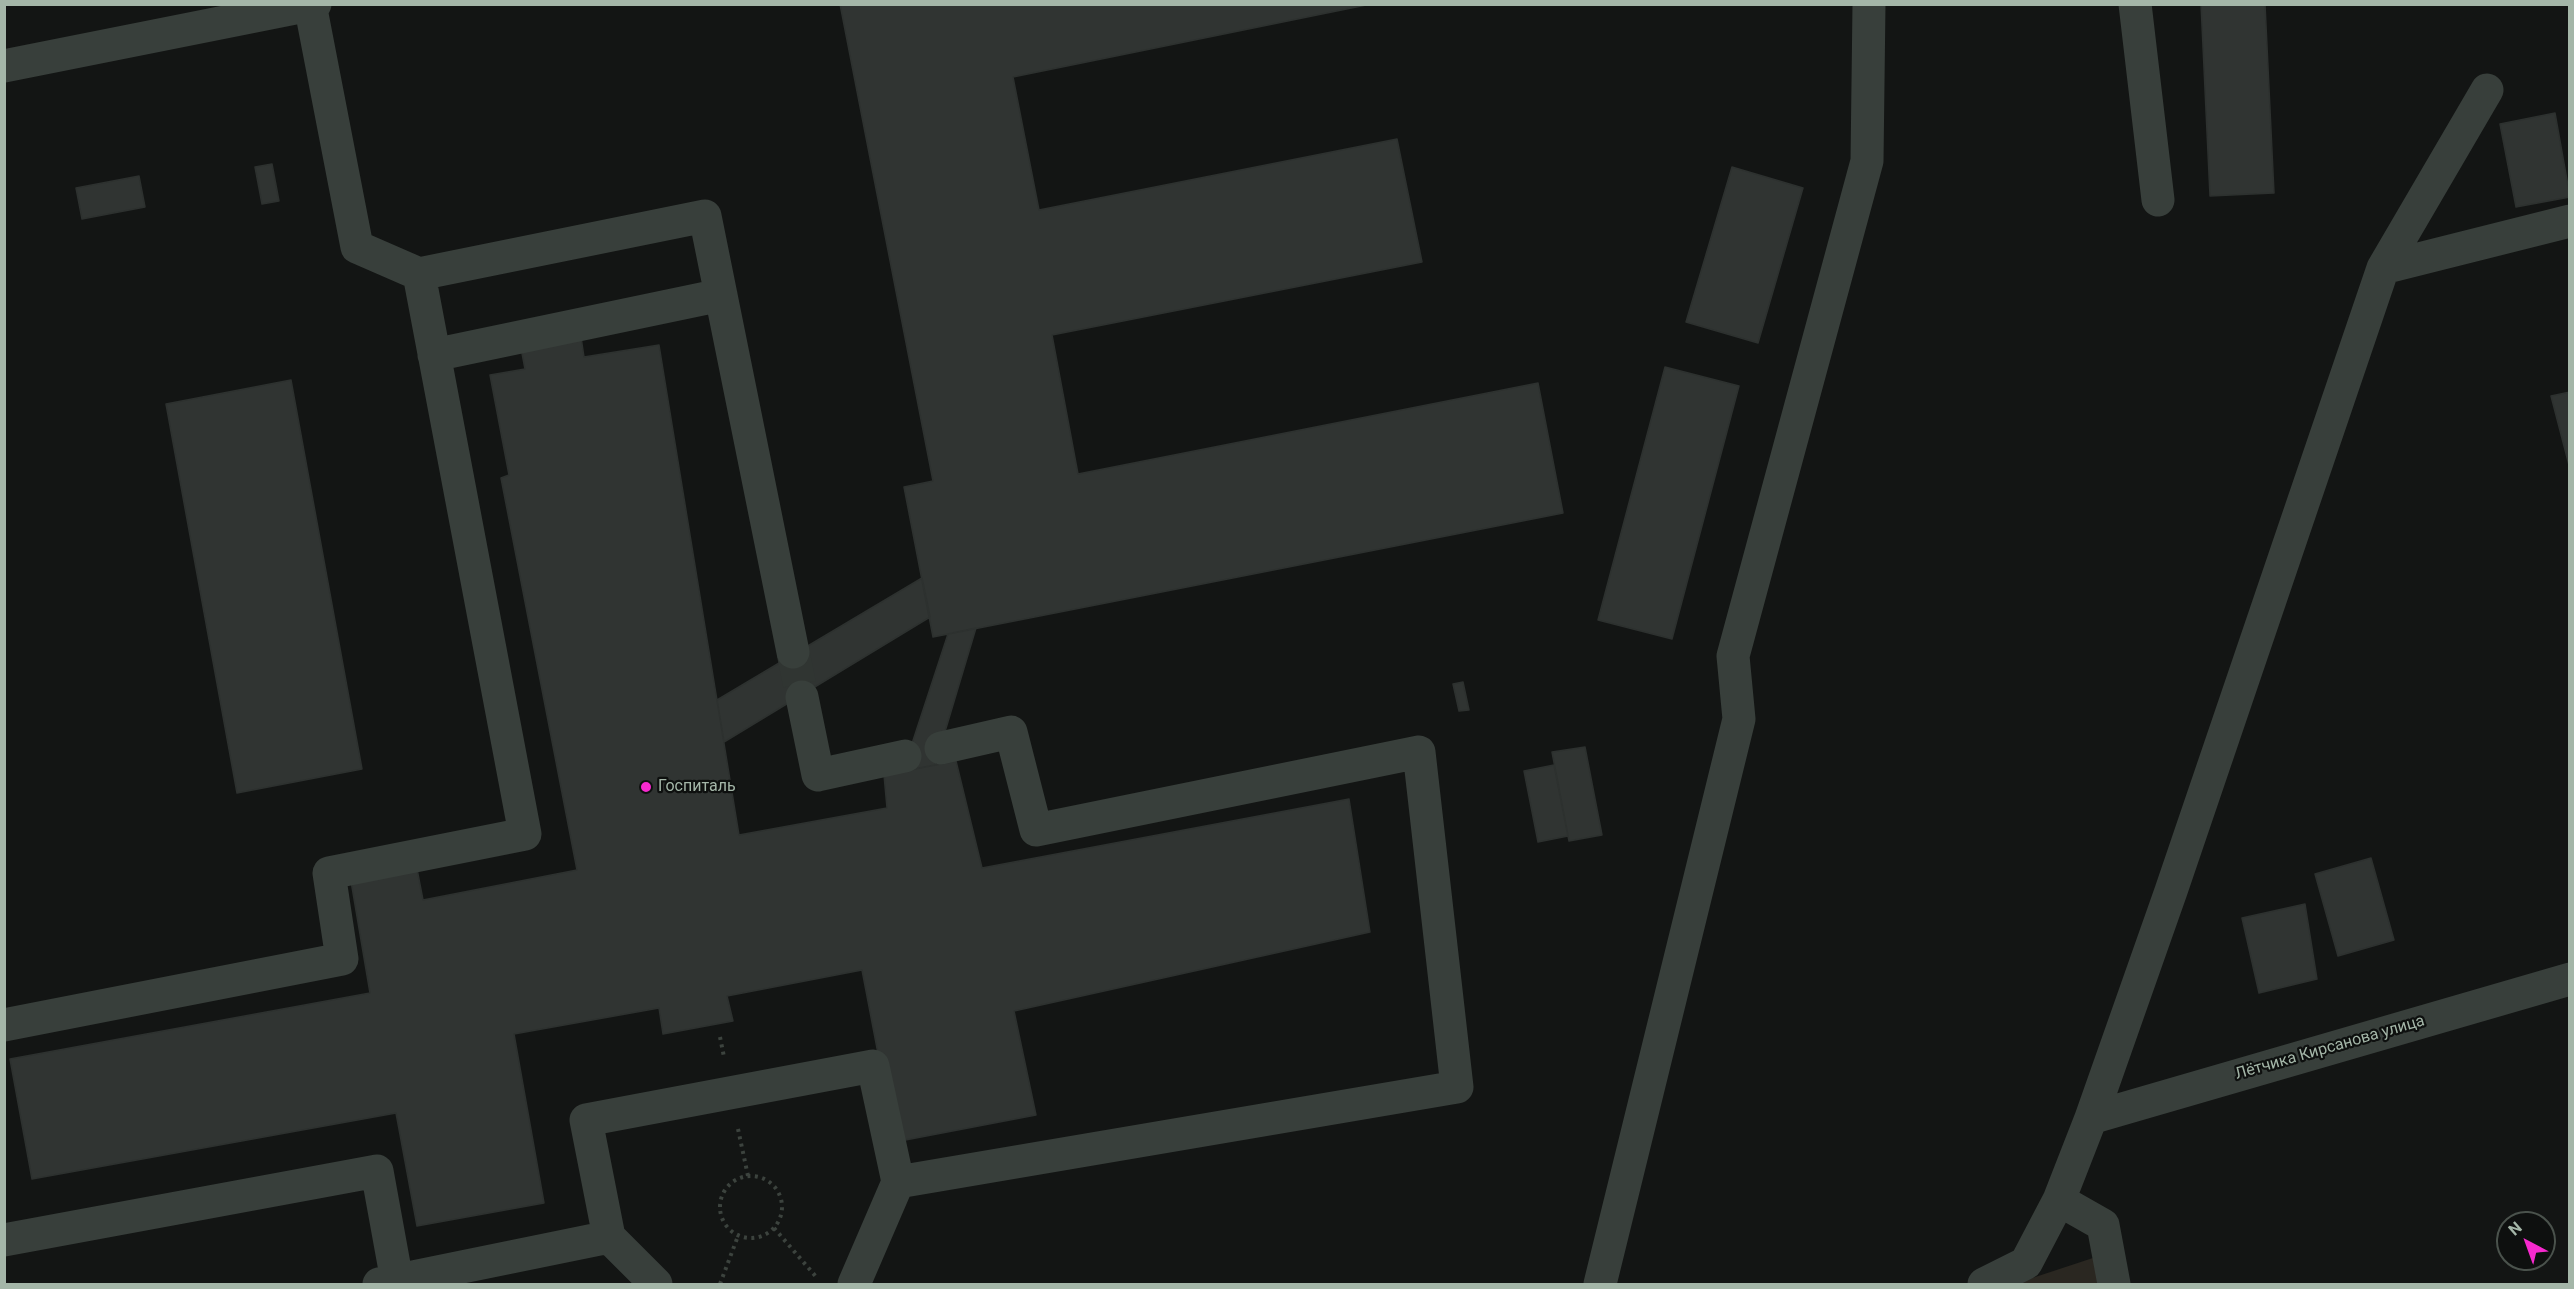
<!DOCTYPE html>
<html>
<head>
<meta charset="utf-8">
<style>
  body { margin:0 }
  #map { position:relative; width:2574px; height:1289px; overflow:hidden; background:#131514; font-family:Roboto,sans-serif }
  canvas { display:block }
  .frame { position:absolute; inset:0; border:6px solid #a4b6a8; pointer-events:none }
  .north { position:absolute; left:2496px; top:1211px; width:60px; height:60px; box-sizing:border-box; background:#0e100f; border:2px solid #4a524c; border-radius:50%; rotate:319deg; font-size:16px; font-weight:700; line-height:24px; text-align:center; color:#a4b6a8 }
  .north::after { content:''; display:block; margin:auto; width:21px; height:27px; background:#f729ce; clip-path:polygon(50% 0,100% 100%,50% 72%,0 100%) }
</style>
</head>
<body>
<div id="map">
<canvas width="2574" height="1289"></canvas>
<div class="frame"></div>
<div class="north">N</div>
</div>
<script>
const c = document.querySelector('canvas').getContext('2d');
c.lineJoin = 'round';
function paint(path, color) { c.fillStyle = color; c.fill(path, 'evenodd'); }
function strokePath(path, color, width, dash) { c.strokeStyle = color; c.lineWidth = width; c.lineCap = dash ? 'butt' : 'round'; c.setLineDash(dash || []); c.stroke(path); }
function write(font, color, halo, rows, align = 'center') {
  c.font = font + ' Roboto,sans-serif'; c.lineWidth = 4.5; c.setLineDash([]); c.textBaseline = 'middle'; c.strokeStyle = halo; c.fillStyle = color; for (const [text, x, y, turn = 0] of rows) {
    c.save(); c.translate(x, y); c.rotate((+turn || 0) * Math.PI / 180); c.textAlign = isNaN(turn) ? turn : align; if (halo) c.strokeText(text, 0, 0); c.fillText(text, 0, 0); c.restore();
  }
}
paint(new Path2D(`
  M2102 1255 2109 1284H2014Z`), '#2a2721');
const building = new Path2D(`
  M840 4H1371L1013 77 1039 210 1397 139 1422 262 1052 335 1078 474 1538 383 1563 513 933 637 904 487 933 481Z
  M2201 4H2265L2274 193 2210 196Z
  M2555 113 2570 197 2516 207 2500 124Z
  M272 164 279 201 262 204 255 167Z
  M1732 167 1803 188 1758 343 1686 322Z
  M139 176 145 207 82 219 76 188Z
  M581 337 584 357 659 345 739 835 887 808 884 775 956 761 982 868 1349 799 1370 932 1014 1011 1036 1115 895 1142 862 970 727 996 733 1021 663 1034 659 1008 514 1034 544 1203 417 1226 396 1113 32 1179 10 1059 370 993 351 881 417 869 423 900 577 870 501 478 509 475 490 375 525 369 521 348Z
  M1665 367 1739 386 1672 639 1598 620Z
  M291 380 362 769 237 793 166 404Z
  M2570 392V469L2551 396Z
  M922 578 930 617 724 742 717 700Z
  M976 628 935 765 903 771 948 634Z
  M1463 682 1469 710 1459 711 1453 684Z
  M1585 747 1602 835 1569 841 1552 752Z
  M1554 765 1568 836 1538 842 1524 771Z
  M2371 858 2394 940 2338 956 2315 874Z
  M2305 904 2317 979 2259 993 2242 918Z`);
paint(building, '#303432');
strokePath(building, '#2d312f', 1.5);
strokePath(new Path2D(`
  M793 652 802 697`), '#303532', 33, [33, 16]);
strokePath(new Path2D(`
  M720 1037 724 1057
  M738 1129 748 1176
  M720 1207a31 31 0 1 1 62 0a31 31 0 1 1-62 0Z
  M774 1228 818 1279
  M720 1284 738 1236`), '#3c433e', 4, [3, 4.5]);
strokePath(new Path2D(`
  M310 4 357 247 419 274
  M2135 4 2158 200
  M4 66 315 4
  M2383 268 2570 221
  M434 355 721 295
  M802 697 818 775 905 756
  M4 1025 342 959 329 873 525 834 419 274 705 216 793 652
  M2091 1118 2570 979
  M898 1182 1457 1087 1419 752 1036 830 1011 732 941 748
  M2059 1200 2103 1225 2114 1284
  M4 1240 377 1171 397 1281
  M379 1284 609 1237
  M656 1284 609 1237 586 1120 873 1066 898 1182 854 1284
  M1600 1284 1739 719 1733 656 1867 161 1869 4
  M1984 1284 2026 1263 2059 1200 2091 1118 2171 891 2383 268 2487 90`), '#383f3b', 33);
for (const [x, y, r, color] of [
  [646,787,6,"#f729ce"]
]) { const dot = new Path2D(); dot.arc(x, y, r, 0, 2 * Math.PI); c.fillStyle = color; c.fill(dot); strokePath(dot, '#0e100f', 2); }
write('16px', '#a4b6a8', '#0e100f', [
  ["Госпиталь",658,787]
], 'left');
write('16px', '#a4b6a8', '#0e100f', [
  ["Лётчика Кирсанова улица",2330,1048,-16]
]);
</script>
</body>
</html>
